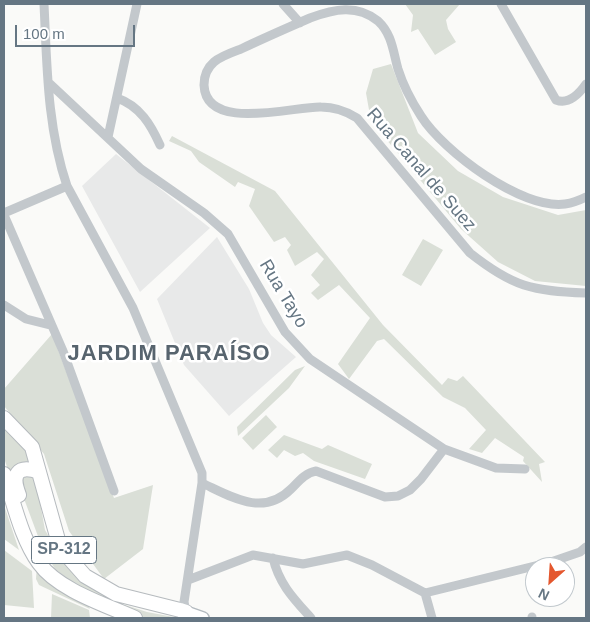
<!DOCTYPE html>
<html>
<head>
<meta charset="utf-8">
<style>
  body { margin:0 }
  #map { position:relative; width:590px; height:622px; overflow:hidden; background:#fafaf8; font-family:Arial,sans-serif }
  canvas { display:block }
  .frame { position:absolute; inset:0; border:5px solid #657683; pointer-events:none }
  .north { position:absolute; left:525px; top:557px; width:50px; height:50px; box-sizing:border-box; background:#fff; border:1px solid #c1c8cd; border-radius:50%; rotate:206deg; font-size:14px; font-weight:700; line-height:20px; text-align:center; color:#657683 }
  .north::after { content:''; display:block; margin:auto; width:18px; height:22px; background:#e4572e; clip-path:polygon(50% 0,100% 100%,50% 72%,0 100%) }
  .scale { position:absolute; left:15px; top:25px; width:120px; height:22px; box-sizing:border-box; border:2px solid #657683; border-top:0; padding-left:6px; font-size:15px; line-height:18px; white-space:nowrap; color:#657683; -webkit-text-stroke:4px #fff; paint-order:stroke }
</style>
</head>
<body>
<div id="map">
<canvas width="590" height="622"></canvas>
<div class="frame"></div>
<div class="north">N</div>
<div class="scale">100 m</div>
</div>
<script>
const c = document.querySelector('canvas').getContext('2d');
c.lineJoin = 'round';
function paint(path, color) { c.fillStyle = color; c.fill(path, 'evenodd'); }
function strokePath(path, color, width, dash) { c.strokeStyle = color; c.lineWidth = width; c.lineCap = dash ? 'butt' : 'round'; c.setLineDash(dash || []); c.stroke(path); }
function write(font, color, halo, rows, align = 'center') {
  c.font = font + ' Arial,sans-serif'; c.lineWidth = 5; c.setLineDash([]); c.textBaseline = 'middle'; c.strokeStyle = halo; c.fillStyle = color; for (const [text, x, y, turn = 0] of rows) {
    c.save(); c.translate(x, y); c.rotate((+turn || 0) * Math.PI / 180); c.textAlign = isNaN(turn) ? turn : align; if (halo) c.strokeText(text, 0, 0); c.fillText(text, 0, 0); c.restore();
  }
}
paint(new Path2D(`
  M116 154 210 228 140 292 82 186Z
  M217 237 249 289 263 323 271 335 296 357 229 416 184 365 157 299Z`), '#e8e9e9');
paint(new Path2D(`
  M405 4H460L446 20 448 29 456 42 435 55 418 29 411 32 413 15Z
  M391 64 418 133 458 171 503 197 558 215 586 210V286L535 281 498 262 461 229 371 121 366 93 373 69Z
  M172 136 275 191 383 325 442 385 448 378 457 381 463 376 545 462 539 464 542 482 523 461 524 457 495 438 482 453 469 449 486 430 465 408 443 397 384 339 377 341 349 379 338 364 370 318 339 285 318 300 311 293 320 285 311 275 324 259 317 252 295 266 287 250 291 245 285 237 274 242 249 206 255 189 238 182 235 187 199 162 191 151 169 141Z
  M423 239 443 250 421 286 402 275Z
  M52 334 114 498 153 485 143 549 104 579 69 531 44 454 4 406V389Z
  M305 366 289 388 238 436 237 427 295 370Z
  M266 415 277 427 253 450 242 438Z
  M4 424 29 450 34 462 28 461 10 476 4 458Z
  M284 435 322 449 328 445 372 464 365 479 314 461 303 453 295 456 284 450 277 458 268 450Z
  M25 475 34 476 36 480 45 530 58 552 84 583 119 603 147 612 179 618H142L77 586 55 569 42 547 23 496 21 479Z
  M4 505 19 550 4 539Z
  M4 550 32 571 34 608 4 605Z
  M37 565 86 601 90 609 39 585 36 579Z
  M52 594 89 610 90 618H51Z`), '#dadfd7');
const secondary = new Path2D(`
  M186 612 203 618`);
const primary = new Path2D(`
  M4 418 32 447 58 540 70 559 85 576 116 594 180 610 186 612 190 618
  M4 474C14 503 21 538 39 563 58 590 106 605 135 618
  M19 495C11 475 17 464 39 472`);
strokePath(secondary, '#b3babf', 14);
strokePath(primary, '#b5babe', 16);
strokePath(new Path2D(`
  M44 4C47 65 47 127 67 186L133 308 202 473V483L184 602 186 612
  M283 4 300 23
  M501 4 556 100C569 105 579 94 586 84
  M48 82 141 169 204 213 228 234 285 332 310 359 444 449 496 468 525 469
  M117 98C140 106 151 125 160 145
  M108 137 137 4
  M586 197C580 200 572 203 565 204 522 210 443 151 421 116 412 102 403 85 398 69 393 51 392 34 378 21 357 4 334 9 310 18 287 28 264 38 241 49 233 52 221 56 214 62 207 68 204 77 204 85 206 133 294 106 321 107 334 107 346 111 357 118L470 253C513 287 532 291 586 293
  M4 213 67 186
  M4 215 63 351 114 491
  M4 305 26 319 50 325
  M202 483C232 497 263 517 291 489 299 481 305 473 316 471L385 497 398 496 410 490 421 479 444 449
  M273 558C279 584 294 599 311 618
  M188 580 253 555 303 564 347 555 372 565 425 593 551 562 580 552 586 547
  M425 593 432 618
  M532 617V618`), '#c3c8cc', 9);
strokePath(secondary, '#fff', 11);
strokePath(primary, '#fff', 14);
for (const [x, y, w] of [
  [64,550,65]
]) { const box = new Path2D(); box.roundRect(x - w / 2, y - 13.5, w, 27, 4); c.fillStyle = '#fff'; c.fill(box); strokePath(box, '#657683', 1); }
write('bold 16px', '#657683', null, [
  ["SP-312",64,550]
]);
write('18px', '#657683', '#fff', [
  ["Rua Canal de Suez",421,170,49],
  ["Rua Tayo",283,294,59]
]);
c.letterSpacing = '1px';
write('bold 22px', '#57646e', '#fff', [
  ["JARDIM PARAÍSO",169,354]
]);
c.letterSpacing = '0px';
</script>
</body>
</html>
